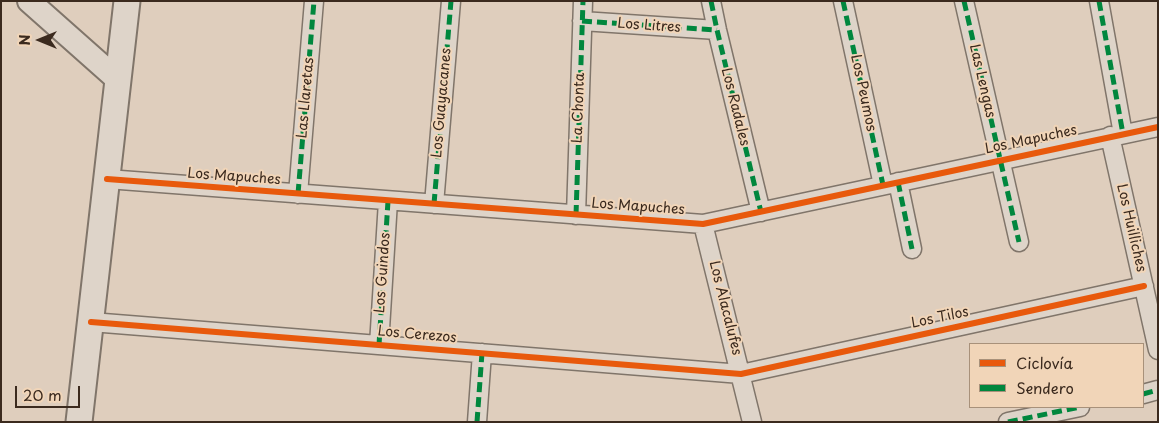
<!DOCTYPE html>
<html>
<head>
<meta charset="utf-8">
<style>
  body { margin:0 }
  #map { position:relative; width:1159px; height:423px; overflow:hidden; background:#dfcebd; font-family:"Playpen Sans",sans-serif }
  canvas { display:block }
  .frame { position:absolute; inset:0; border:2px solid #3b2a1e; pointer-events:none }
  .legend { position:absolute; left:969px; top:343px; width:175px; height:65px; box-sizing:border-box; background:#f1d5b8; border:1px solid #a8917a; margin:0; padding:6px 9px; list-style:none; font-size:15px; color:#3b2a1e }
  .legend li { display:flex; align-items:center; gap:10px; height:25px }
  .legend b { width:25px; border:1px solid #a8917a }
  .north { position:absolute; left:15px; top:15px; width:50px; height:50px; -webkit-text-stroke:4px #f1d5b8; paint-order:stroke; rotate:270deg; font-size:14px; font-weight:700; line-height:20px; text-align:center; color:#3b2a1e }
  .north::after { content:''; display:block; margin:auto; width:18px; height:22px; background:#3b2a1e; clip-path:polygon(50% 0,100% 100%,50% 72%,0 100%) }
  .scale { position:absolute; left:15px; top:386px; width:65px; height:22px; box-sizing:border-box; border:2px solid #3b2a1e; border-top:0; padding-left:6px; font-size:15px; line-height:18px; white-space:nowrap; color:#3b2a1e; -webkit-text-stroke:4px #f1d5b8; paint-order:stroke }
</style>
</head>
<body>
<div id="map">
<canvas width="1159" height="423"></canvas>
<div class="frame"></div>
<ul class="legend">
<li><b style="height:6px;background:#e8590c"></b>Ciclovía</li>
<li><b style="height:6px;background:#00873e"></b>Sendero</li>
</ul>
<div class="north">N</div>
<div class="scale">20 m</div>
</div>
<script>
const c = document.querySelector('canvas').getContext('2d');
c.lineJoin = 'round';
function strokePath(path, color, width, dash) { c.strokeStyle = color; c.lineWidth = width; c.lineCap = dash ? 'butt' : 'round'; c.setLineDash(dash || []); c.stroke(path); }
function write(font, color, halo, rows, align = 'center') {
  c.font = font + ' "Playpen Sans",sans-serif'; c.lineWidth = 4; c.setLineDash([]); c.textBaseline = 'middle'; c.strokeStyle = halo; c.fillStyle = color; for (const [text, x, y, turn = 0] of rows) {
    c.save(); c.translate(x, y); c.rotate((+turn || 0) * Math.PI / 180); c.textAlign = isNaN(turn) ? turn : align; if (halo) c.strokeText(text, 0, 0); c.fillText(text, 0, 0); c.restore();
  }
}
const minor = new Path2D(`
  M711 1 717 30 761 212
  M843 1 883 185
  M964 1 1019 242
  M1099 1 1123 134
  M582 21 717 30
  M1110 136 1158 350
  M107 179 703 224 1158 127
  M898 182 912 249
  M298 194 314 1
  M434 204 451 1
  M576 215 583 1
  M703 224 752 422
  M91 322 741 374 1144 286
  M379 345 388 201
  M1143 394 1158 390
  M477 422 482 353
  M1008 422 1080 407`);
const tertiary = new Path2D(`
  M29 1 118 80`);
const secondary = new Path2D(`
  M79 422 127 1`);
strokePath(minor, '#80756a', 21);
strokePath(tertiary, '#80756a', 26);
strokePath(secondary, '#80756a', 29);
strokePath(minor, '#ded4c9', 18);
strokePath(tertiary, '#ded4c9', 22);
strokePath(secondary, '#ded4c9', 25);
strokePath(new Path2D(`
  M711 1 717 30 761 212
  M843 1 883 185
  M964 1 1019 242
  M1099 1 1123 134
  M582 21 717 30
  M898 182 912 249
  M298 194 314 1
  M434 204 451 1
  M576 215 583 1
  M379 345 388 201
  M1143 394 1158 390
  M477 422 482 353
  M1008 422 1080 407`), '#00873e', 5, [10, 5]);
strokePath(new Path2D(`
  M107 179 703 224 1158 127
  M91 322 741 374 1144 286`), '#e8590c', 6);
write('14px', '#3b2a1e', '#f1d5b8', [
  ["Los Litres",649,26,4],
  ["Las Lengas",982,81,77],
  ["Los Peumos",863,93,78],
  ["Las Llaretas",306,98,-85],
  ["Los Guayacanes",442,103,-85],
  ["Los Radales",735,107,76],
  ["La Chonta",579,108,-88],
  ["Los Mapuches",1031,140,-12],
  ["Los Mapuches",234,177,4],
  ["Los Mapuches",638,207,4],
  ["Los Huilliches",1131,228,77],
  ["Los Guindos",383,273,-86],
  ["Los Alacalufes",725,308,76],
  ["Los Tilos",940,318,-12],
  ["Los Cerezos",417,335,5]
]);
</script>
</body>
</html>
